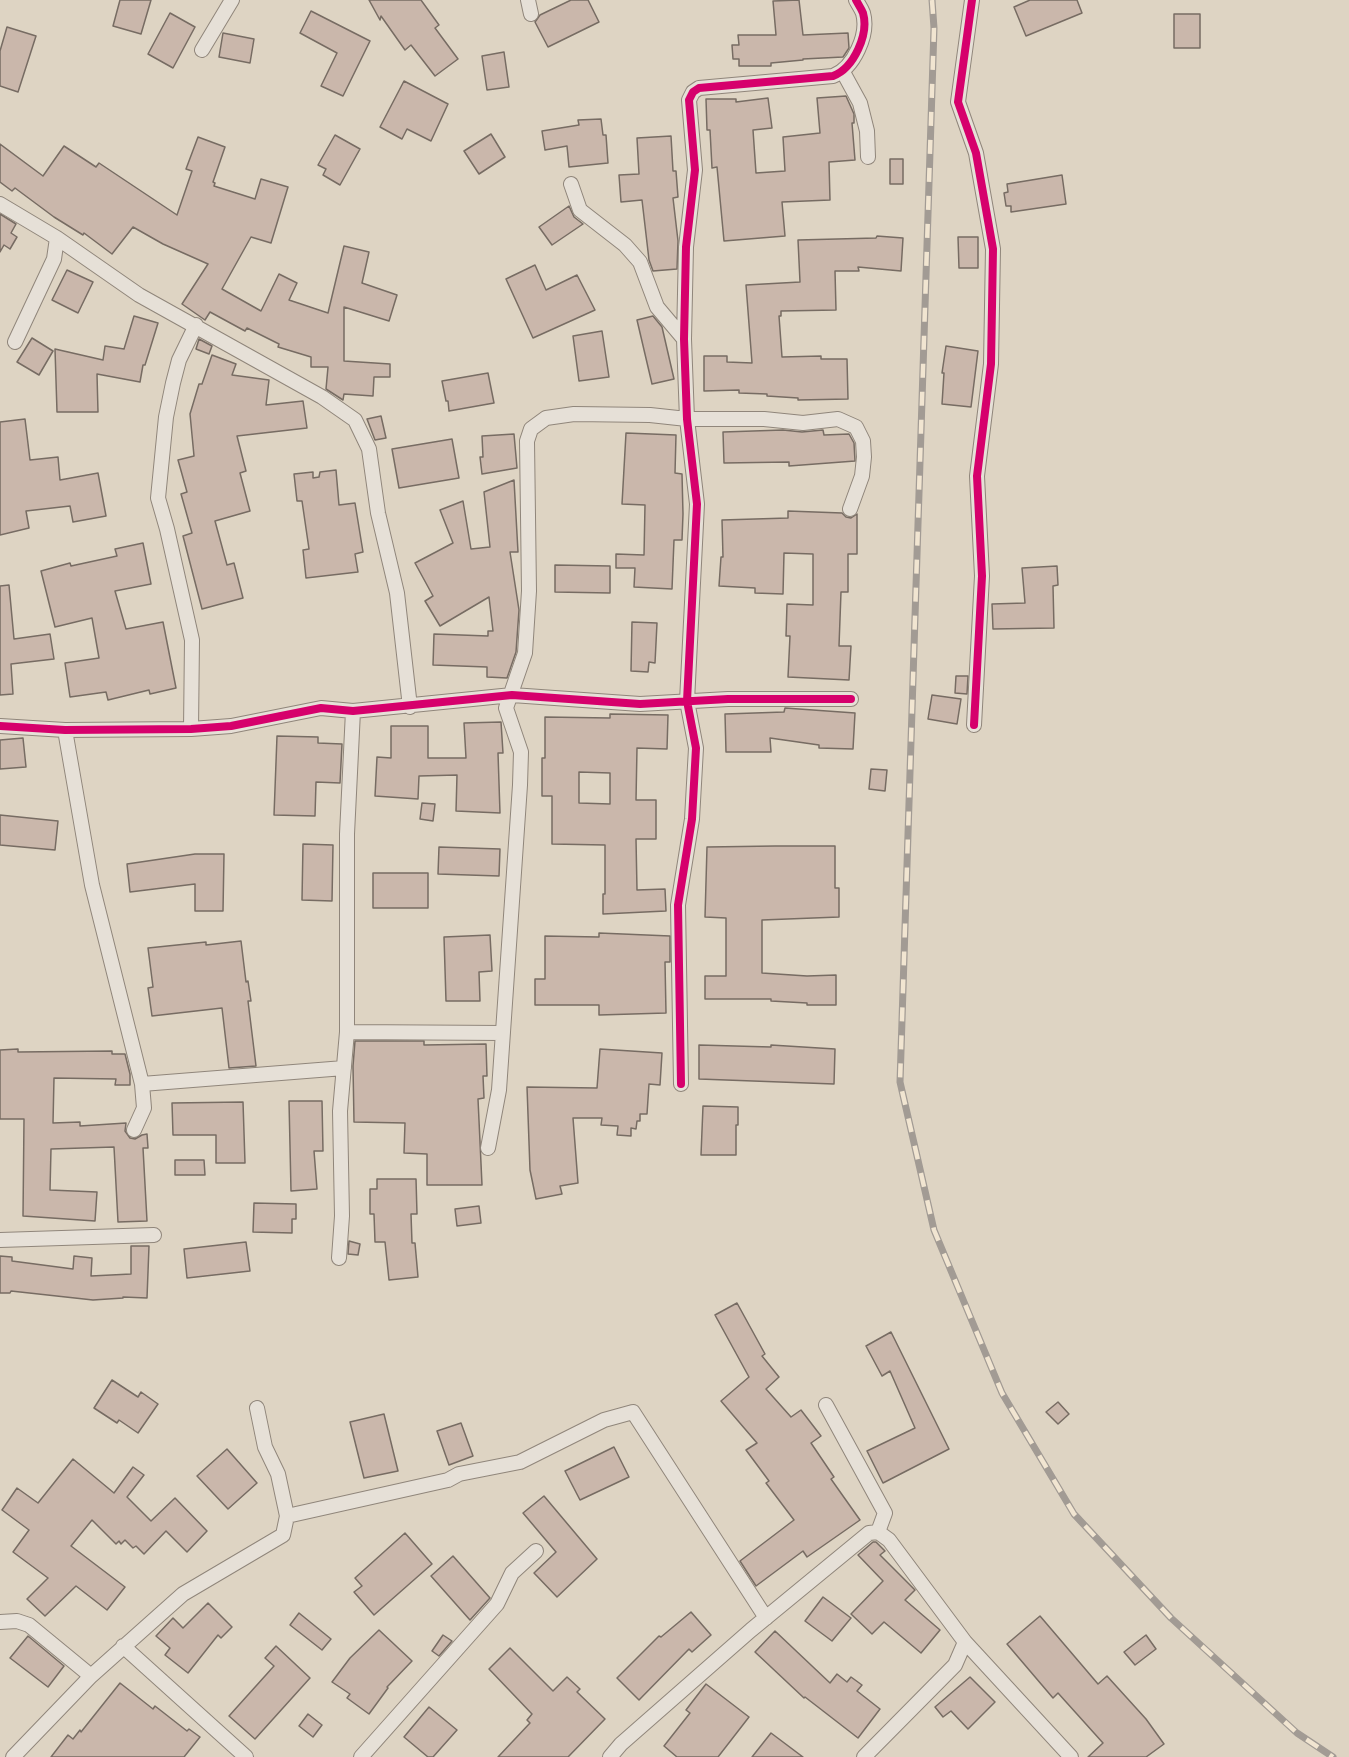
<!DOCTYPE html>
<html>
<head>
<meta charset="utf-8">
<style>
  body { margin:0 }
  canvas { display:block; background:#ded4c3 }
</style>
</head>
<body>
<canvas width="1349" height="1757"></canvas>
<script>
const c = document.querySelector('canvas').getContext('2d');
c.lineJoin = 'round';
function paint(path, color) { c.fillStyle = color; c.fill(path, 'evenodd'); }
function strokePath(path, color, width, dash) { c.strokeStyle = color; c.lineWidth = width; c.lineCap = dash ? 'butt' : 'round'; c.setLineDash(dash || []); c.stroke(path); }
const building = new Path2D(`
  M120 0H151L141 34 113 26Z
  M369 0H421L439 25 435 28 458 59 435 76 411 45 405 50 381 16 380 20Z
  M571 0H588L599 22 548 47 535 22 540 15Z
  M799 0 803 35 848 33 849 48 843 57 803 59V60L771 63V66H739V59H733L732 45H739L738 35H776L773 1Z
  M1030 0H1077L1082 13 1026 36 1014 7Z
  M311 11 370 41 343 96 321 86 337 53 300 33Z
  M170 13 195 27 173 68 148 54Z
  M1174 14H1200V48H1174Z
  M7 27 36 36 18 92 0 86V51Z
  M223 33 254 39 250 63 219 57Z
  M504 52 509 87 487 90 482 56Z
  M404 81 448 104 431 141 407 129 402 139 380 127Z
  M846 96 854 114V123H852L855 160 829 162 830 200 782 202 785 236 724 241 717 167 712 168 710 130H707L706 99H736V102L768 98 772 128 753 130 756 173 785 171 783 137 820 133 817 98Z
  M601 119 603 135H606L608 163 569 167 567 146 545 150 542 131 579 125 578 120Z
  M491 134 505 157 479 174 464 151Z
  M335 135 360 149 340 185 323 175 326 169 318 165Z
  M671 136 673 171H676L678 197 673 198 678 241 677 269 653 271 649 260 642 200 621 202 619 175 639 174 637 138Z
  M198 137 225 147 213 182 215 183 214 186 255 199 261 179 288 187 271 243 251 237 222 289 261 311 279 274 297 283 289 300 328 313 344 246 369 252 362 283 397 295 389 321 344 307V361L390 364V377H374L373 396 344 394 343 400 326 389 328 367H311V357L278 347 279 344 247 328 245 331 210 312 205 320 182 304 208 264 163 244 133 227 112 254 84 233 83 235 54 217 15 188 12 191 0 182V144L43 176 64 146 96 167 99 163 177 215 192 171 186 169Z
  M890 159H903V184H890Z
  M1062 175 1066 204 1011 212V206H1006L1004 193 1008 192 1007 184Z
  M569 206 574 217 583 224 552 245 539 227Z
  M0 214 16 224 11 233 17 237 10 249 4 245 0 252Z
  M877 236 903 238 901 271 858 267 859 271H835L836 310 781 311V316H779L782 357 821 356V359H847L848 399 798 400V398L767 396V394L739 393V390L704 391V356H727V362L752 363 746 285 800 282 798 240 876 238Z
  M958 237H978V268H959Z
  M535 265 546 290 577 275 595 310 533 338 506 279Z
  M67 270 93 282 78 313 52 300Z
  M134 316 158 323 145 365H143L140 382 97 374 98 412H57L55 349 103 360 105 346 124 349Z
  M653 316 662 327 674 379 652 384 637 320Z
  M602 331 609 377 579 381 573 336Z
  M32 338 53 351 39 375 17 362Z
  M199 339 212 346 209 354 196 349Z
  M946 346 978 351 971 407 942 404 944 373H942Z
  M212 355 236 364 232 375 269 380 266 405 303 401 307 428 237 436 246 471 240 473 250 511 215 521 227 565 234 563 243 598 202 609 183 536 192 533 181 494 187 492 178 460 194 456 190 414 199 384H202Z
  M488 373 494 403 449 411 448 401H446L442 381Z
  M381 416 386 438 375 440 367 419Z
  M25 419 30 460 58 457 60 480 98 473 106 516 73 522 70 506 26 511 29 528 0 535V422Z
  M783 430 802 432 823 430 824 435 849 434 854 443 855 461 789 466V462L724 463 723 432Z
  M626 433 676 435 675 473 682 474 683 514 682 540H674L672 589 634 587 635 568H616V554L644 555 645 505 622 504Z
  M514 434 517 468 482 474 480 457H483L482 436Z
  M452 439 459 478 399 488 392 449Z
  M336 470 339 505 355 503 363 552 355 554 358 572 306 578 303 550 309 549 302 501H297L294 474 313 472V478L319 477 320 472Z
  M514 480 518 552H510L519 610 516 652 507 678 487 677V667L433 665 434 634 488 636V631H493L489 597 440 626 425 601 433 596 415 563 453 543 440 510 463 501 471 549 490 547 484 492Z
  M788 511 842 513 846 517 851 518 857 514V554H848V592H841L839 646H851L849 680 788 677 790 636H786L787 604 813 605V554L784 553 783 594 755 593V588L719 586 721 557H723L722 520 788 518Z
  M143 543 151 584 115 591 126 629 163 622 176 688 150 694 149 690 108 700 106 692 70 697 65 663 99 658 92 618 55 627 41 571 70 563 71 566 117 556 115 549Z
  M555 565 610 566V593L555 592Z
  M1057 566 1058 585 1053 586 1054 628 993 629 992 604 1025 603 1022 568Z
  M9 585 14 639 50 634 54 659 11 664 13 694 0 695V586Z
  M632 622 657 623 655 663 649 662 648 672 631 671Z
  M956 676H968L967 694 955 693Z
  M932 695 961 699 957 724 928 719Z
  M785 708 855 713 853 749 819 748V745L770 738 771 752H726L725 714 784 712Z
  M610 714 668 715 667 749 637 748 636 800H656V839H636L637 890 665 889 666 911 603 914V894H605V845L552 844V796H542V758H545V717L610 718ZM579 772 610 773V804L579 803Z
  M501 722 503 753H498L500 813 456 811 457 775 419 776 418 799 375 796 377 757 391 758V726H428V758H466L464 723Z
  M277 736 318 737V743L342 744 340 783 316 782 315 816 274 815Z
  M23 738 26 767 0 769V740Z
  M871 769 887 770 885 791 869 789Z
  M422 803 435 804 433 821 420 819Z
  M0 815 58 821 55 850 0 845Z
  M303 844 333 845 332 901 302 900Z
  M775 846H835V888H839V917L762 920V973L807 976 836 975V1005H807V1003L771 1001V999H705V976H726V918L705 917 707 847Z
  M439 847 500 849 499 876 438 874Z
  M195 854H224L223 911H195V884L130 892 127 864Z
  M373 873H428V908H373Z
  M599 933 670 936V962H665L666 1013 599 1015V1005H535V979H545V936L599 937Z
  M490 935 492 971 479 972 480 1001H446L444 937Z
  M241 941 246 982 248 981 251 1001H248L256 1066 229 1068 222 1008 152 1016 148 988 153 987 148 948 206 942V945Z
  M355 1041H424V1045L486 1044 487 1076H483L484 1098 478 1099 482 1185H427V1154L404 1153 405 1123 354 1122 353 1066Z
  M699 1045 771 1047V1045L835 1049 834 1084 699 1079Z
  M18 1049V1052L112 1051V1054H125L130 1074V1085H115L116 1079 54 1078 53 1123 80 1122V1126L126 1123 125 1131 130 1138 135 1139 142 1135 147 1134 148 1148H143L147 1221 118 1222 114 1147 51 1149 50 1190 97 1192 95 1221 23 1216 24 1119H0V1050Z
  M600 1049 662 1053 660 1085 649 1084 647 1114H640V1121H637L636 1129 631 1128V1136L617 1135 618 1126 601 1125 602 1118H573L578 1183 560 1186 562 1194 536 1199 530 1170 527 1087 597 1088Z
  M289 1101H322L323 1151H314L317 1189 291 1191Z
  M243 1102 245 1163H216V1135H173L172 1103Z
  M703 1106 738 1107V1125H736V1155H701Z
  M175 1160H204L205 1175H175Z
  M377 1179H416L417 1214H411L412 1243H415L418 1277 389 1280 385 1242H375L374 1214H370V1189H377Z
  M254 1203 296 1204V1219H292V1233L253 1232Z
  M479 1206 481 1223 457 1226 455 1209Z
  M349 1241 360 1244 358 1255 348 1254Z
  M246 1242 250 1271 187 1278 184 1249Z
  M131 1246H149L147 1298 123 1297V1298L93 1300 11 1291 10 1293H0V1256L12 1257V1261L73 1269 74 1256 92 1258 91 1276 131 1274Z
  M737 1303 765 1354 762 1356 779 1377 766 1389 791 1417 801 1410 821 1436 811 1443 834 1477 831 1479 860 1520 807 1557 803 1551 756 1586 740 1561 794 1520 766 1483 769 1481 746 1450 757 1443 721 1401 749 1377 715 1315Z
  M891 1332 949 1449 883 1483 867 1451 915 1428 890 1371 882 1376 866 1346Z
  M112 1380 138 1397 141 1392 158 1404 138 1433 119 1420 117 1423 94 1408Z
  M1058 1402 1069 1414 1058 1424 1046 1412Z
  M384 1414 398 1471 364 1478 350 1422Z
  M461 1423 473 1456 449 1465 437 1431Z
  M614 1447 629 1477 580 1500 565 1471Z
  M227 1449 257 1483 228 1509 197 1476Z
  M73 1459 114 1493 133 1467 144 1475 127 1497 151 1521 175 1498 207 1531 187 1552 166 1531 144 1554 136 1546 133 1548 125 1540 121 1544 119 1541 116 1544 92 1520 71 1546 125 1587 107 1610 76 1586 45 1616 27 1599 48 1578 13 1552 29 1530 2 1510 17 1488 38 1503Z
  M544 1496 597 1559 557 1597 534 1573 556 1552 523 1513Z
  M405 1533 432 1564 374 1615 354 1592 362 1586 355 1578Z
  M873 1542H876L885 1551 880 1555 915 1590 905 1600 940 1630 921 1653 884 1622 872 1634 851 1614 883 1581 858 1555Z
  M453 1556 490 1598 470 1620 431 1576Z
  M823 1597 851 1618 832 1641 805 1621Z
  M208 1603 232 1627 221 1638 218 1635 188 1673 165 1655 170 1648 156 1636 173 1618 183 1628Z
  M691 1612 711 1635 692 1652 689 1649 639 1700 617 1678 659 1636 661 1637Z
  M299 1613 331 1639 322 1650 290 1625Z
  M1040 1616 1098 1684 1107 1676 1146 1719 1164 1744 1146 1757H1088L1103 1743 1058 1693 1053 1698 1007 1644Z
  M379 1630 412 1661 387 1687 388 1688 369 1714 347 1698 350 1694 332 1682 350 1658Z
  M775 1631 830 1683 837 1674 847 1682 851 1677 862 1685 857 1691 880 1709 858 1738 805 1697 804 1698 755 1652Z
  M443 1635 452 1641 439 1656 432 1651Z
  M1146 1635 1156 1649 1135 1665 1124 1652Z
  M28 1636 64 1666 48 1687 10 1658Z
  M276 1646 310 1678 255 1739 229 1716 274 1666 265 1658Z
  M510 1648 553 1691 567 1677 580 1689 577 1692 605 1719 568 1757H498L530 1723 527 1720 532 1714 489 1669Z
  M970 1677 995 1702 968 1729 951 1711 943 1717 935 1707Z
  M120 1683 153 1709 155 1706 187 1731 189 1729 200 1737 184 1757H51L68 1735 73 1739 80 1730 81 1732Z
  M706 1684 749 1717 718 1757H677L664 1746 690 1713 686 1710Z
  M429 1707 457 1730 433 1757H428L404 1737Z
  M308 1714 322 1725 313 1737 299 1726Z
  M771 1733 803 1757H752Z`);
paint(building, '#cab7ab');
strokePath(building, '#776c63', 1.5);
const street = new Path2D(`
  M528 0 531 14
  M972 0 958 102 976 153 993 249 991 364 977 476 982 576 974 725
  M202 50 232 0
  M843 72 860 103 867 131 868 157
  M571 184 580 210 625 245 640 262 657 307 684 339
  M0 204 57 238 139 295 322 397 355 420 369 449 378 513 397 593 410 707
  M15 342 54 259 57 238
  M0 726 65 730 191 729 231 726 321 708 353 711 512 695 640 704 728 699H851
  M191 729 192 640 167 529 158 498 166 417 173 383 179 360 196 325
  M65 730 92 885 142 1084 144 1108 134 1130
  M347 1032 503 1033
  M142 1084 344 1068
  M681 1084 678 905 692 819 696 748 687 701 697 504 687 419 684 339 686 247 695 170 689 100 693 92 699 88 833 76C854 68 869 34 863 13 861 8 858 4 856 0
  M488 1148 499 1090 520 785 521 752 506 708 525 653 529 591 527 441 531 429 546 418 574 414 650 415 687 419H764L803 423 838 419 856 427 863 441 864 457 862 476 850 509
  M0 1240 154 1235
  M339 1258 342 1216 340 1111 347 1032V834L353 711
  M826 1405 885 1513 878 1532
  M287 1516 448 1480 459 1474 520 1462 604 1420 633 1412 766 1618
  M0 1622 17 1621 29 1625 91 1676
  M965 1642 1071 1757
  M123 1646 246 1757
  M13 1757 91 1676 183 1594 283 1535 287 1516 278 1474 265 1447 257 1408
  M361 1757 497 1604 512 1573 536 1551
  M610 1757 621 1744 751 1630 869 1533 878 1532 889 1540 965 1642 955 1665 864 1757`);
strokePath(street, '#90867b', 16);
strokePath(street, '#e6e0d7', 14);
const rail = new Path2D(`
  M932 0 934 28 900 1082 934 1230 1002 1393 1074 1514 1171 1618 1297 1733 1333 1757`);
strokePath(rail, '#a29b94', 7);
strokePath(rail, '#f1e5d1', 4.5, [14]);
strokePath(new Path2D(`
  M972 0 958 102 976 153 993 249 991 364 977 476 982 576 974 725
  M0 726 65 730 191 729 231 726 321 708 353 711 512 695 640 704 728 699H851
  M681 1084 678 905 692 819 696 748 687 701 697 504 687 419 684 339 686 247 695 170 689 100 693 92 699 88 833 76C854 68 869 34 863 13 861 8 858 4 856 0`), '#d6006c', 8);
</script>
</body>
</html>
